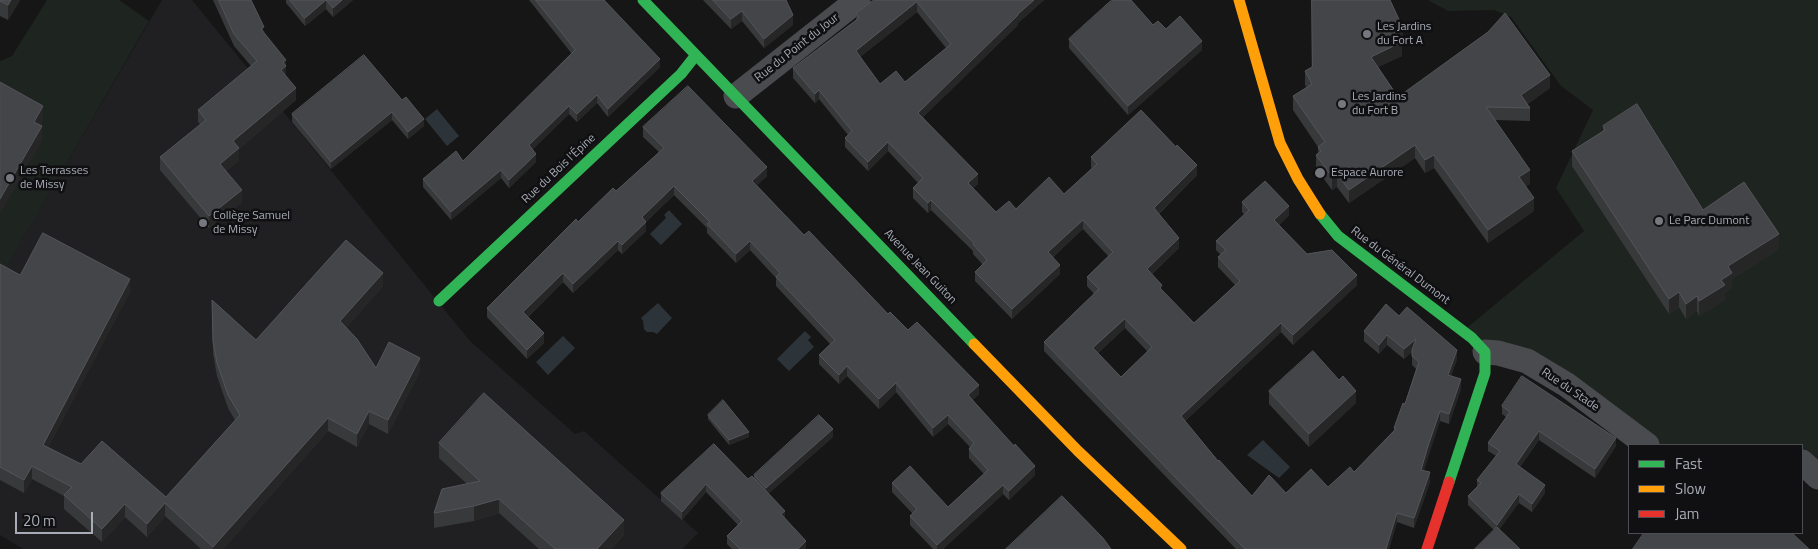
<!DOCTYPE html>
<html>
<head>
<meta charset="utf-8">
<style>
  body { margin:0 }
  #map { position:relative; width:1818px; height:549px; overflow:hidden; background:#161616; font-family:"Titillium Web",sans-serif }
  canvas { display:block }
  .legend { position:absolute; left:1628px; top:444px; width:175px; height:90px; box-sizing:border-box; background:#101012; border:1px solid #4d4e54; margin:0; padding:6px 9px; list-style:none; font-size:15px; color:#a8acb6 }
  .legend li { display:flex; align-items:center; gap:10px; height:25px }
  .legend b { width:25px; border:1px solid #4d4e54 }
  .scale { position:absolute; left:15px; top:512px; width:78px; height:22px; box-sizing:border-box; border:2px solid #a8acb6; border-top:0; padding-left:6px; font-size:15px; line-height:18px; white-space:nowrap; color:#a8acb6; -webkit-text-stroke:4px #101012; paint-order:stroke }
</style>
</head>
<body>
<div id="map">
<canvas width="1818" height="549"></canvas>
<ul class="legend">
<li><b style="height:6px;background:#30b455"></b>Fast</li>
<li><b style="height:6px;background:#ff9f0a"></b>Slow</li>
<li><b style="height:6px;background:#e5322d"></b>Jam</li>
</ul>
<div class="scale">20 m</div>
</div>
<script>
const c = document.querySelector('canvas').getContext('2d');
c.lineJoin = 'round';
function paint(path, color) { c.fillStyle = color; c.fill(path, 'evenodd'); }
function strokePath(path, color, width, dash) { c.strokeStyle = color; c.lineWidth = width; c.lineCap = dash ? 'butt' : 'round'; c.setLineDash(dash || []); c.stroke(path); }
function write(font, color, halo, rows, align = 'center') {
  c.font = font + ' "Titillium Web",sans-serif'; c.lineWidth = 5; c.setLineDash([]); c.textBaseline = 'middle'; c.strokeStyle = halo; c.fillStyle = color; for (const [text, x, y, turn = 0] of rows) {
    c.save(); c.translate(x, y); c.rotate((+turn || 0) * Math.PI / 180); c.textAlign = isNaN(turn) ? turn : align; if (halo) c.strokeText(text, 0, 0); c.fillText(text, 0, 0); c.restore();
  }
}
paint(new Path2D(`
  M162 0H192L470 341 575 434 584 431 698 533 682 549H23L0 535V277Z`), '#202022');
paint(new Path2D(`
  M47 0H119L149 21 0 278V61L12 56Z
  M1428 0H1818V477L1802 462V445H1647L1463 331 1584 231 1556 188 1593 110 1561 86 1511 17 1494 10 1448 11Z`), '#1e241f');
paint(new Path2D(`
  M437 109 459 136 447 146 425 119Z
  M669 210 682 224 661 245 650 234 666 218 664 215Z
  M658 303 672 318 657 334 653 332H647L644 329 643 321 641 318Z
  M805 331 811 337 808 340 814 347 789 371 777 359Z
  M563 336 575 348 548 375 536 362Z
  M1263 440 1290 467 1279 478 1247 455Z`), '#2c3339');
strokePath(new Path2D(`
  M736 96 858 0
  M1485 352 1498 353 1527 361 1567 385 1647 445
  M1802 462 1818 477`), '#4a4b4f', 25);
strokePath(new Path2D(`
  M643 0 974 344
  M1320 214 1338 236 1472 338 1485 352V373L1449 482
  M439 301 681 74 696 55`), '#30b455', 11);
strokePath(new Path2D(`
  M1239 0 1280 143 1298 179 1320 214
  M974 344 1078 451 1181 549`), '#ff9f0a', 11);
strokePath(new Path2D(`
  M1427 549 1449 482`), '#e5322d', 11);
paint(new Path2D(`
  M0 0H20L8 20 0 16Z
  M213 0H251L264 32 286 72V76L296 100 239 149V160L226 171 242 202 209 228 160 170V157L200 124 198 122V110L251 66 234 46Z
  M286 0H353L333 17 326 9 305 26 286 3Z
  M529 0H604L660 67 608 117 597 103 577 122 569 114 532 150 536 162 509 188 501 178 451 220 423 187V179L463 161 572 54Z
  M703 0H786L793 25 764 48 742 21 731 29Z
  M874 0H1044L1018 23V25L923 117 978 184 973 188 996 212 1016 209 1064 194 1092 168 1091 167V157L1197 175 1159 214 1179 248 1152 274 1162 290 1194 323 1235 285 1218 267V257L1221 255 1216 250V241L1245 215 1242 212V202L1289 215 1279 225 1307 254 1357 285 1293 345 1281 332 1185 421 1218 461 1252 496 1328 487 1354 472 1394 430V428L1405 404 1416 369 1412 365V352L1404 359 1387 345 1379 354 1364 341V331L1399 316 1457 359 1451 376 1461 389 1449 424 1440 421 1423 471 1430 482 1414 528 1397 522 1389 549H1236L1044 351V342L1094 294 1087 286V277L1108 256 1083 229 1053 257 1060 274 1012 319 975 281V272L983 265 973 254V251L931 210 928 213 913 198V188L918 183 888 151 868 171 845 147V138L848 135 819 99 815 103 793 78V68L856 20V14ZM917 12 946 48 905 82 880 84 860 57ZM1125 328 1148 352 1121 377 1098 353Z
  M1166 29 1202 50 1128 115 1069 48V39Z
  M1401 42 1402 56 1378 67 1398 97 1550 88 1527 104 1530 108V121L1495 120 1530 184 1526 186 1534 211 1488 243 1434 168 1425 173 1415 158 1349 203 1337 187 1332 190 1316 168V155L1318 153V147L1293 110V96L1307 88 1305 85V71L1312 67 1403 42Z
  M402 100 424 126 408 139 392 120 331 169 292 122V114Z
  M1603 126 1703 210 1779 249 1732 279V288L1725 293V300L1699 316 1697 311 1686 319 1679 307 1669 314 1572 166V151L1603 131Z
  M643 127 767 176 757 185 804 235 888 314 908 330 979 394 972 400 1035 475 1009 500 1003 494 943 549H933L910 525V516L913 514 892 492V483L948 507 984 474 969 458V449L970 447 948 424 933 437 896 392 879 409 847 376 839 384 819 364V355L830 344 776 286V278L750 250 736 263 707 233V228L674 195 646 222V231L622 254 618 250 573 293 563 282 528 317 544 343 527 359 487 317V308L578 222 616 191 659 152 643 137Z
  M0 264 20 275 130 292 48 447 81 464 166 497 235 420 228 408 217 376 213 354 212 300 256 340 383 286 346 328 376 368 420 371 388 434 369 424 357 447 328 431 223 549H201L165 516 147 537 125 517 102 542 64 509V496L32 479 24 493 0 480Z
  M1269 391 1356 403 1309 447 1269 404Z
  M1502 406 1616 446 1595 478 1539 440 1520 467 1545 493 1532 512 1519 503 1494 530 1468 505V496L1477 487V480L1496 456 1488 451V443L1506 417 1502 414Z
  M708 415 749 437 729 445 708 419Z
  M833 437 768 494 806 549H732L727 544V536L738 525 706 492 682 520 661 501V493L714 444 748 479 754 478V475Z
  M439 443 624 535 611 549H539L499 513 474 521 434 528V513L467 484 439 458Z`), '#38393b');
paint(new Path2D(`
  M11 0H20L8 20V5Z
  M326 0V9L305 26V18Z
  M342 0H353L333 17V8Z
  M1034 0H1044L1018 23V25L918 122V113L1018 14Z
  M917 2V12L856 60V51Z
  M742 11V21L731 29V19Z
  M793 15V25L764 48V39Z
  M1403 28V42L1397 45V31Z
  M1202 41V50L1128 115V106Z
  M1402 42V56L1371 70V57Z
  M660 59V67L608 117V109Z
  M286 60V78L281 70 283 62Z
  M1550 75V88L1523 108 1521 95Z
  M296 88V100L239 149V160L220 176V164L233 141Z
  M819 90V99L815 103V94Z
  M597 95V103L577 122V114Z
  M43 106V121L34 137V122Z
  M569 106V114L529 153V145Z
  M392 112V120L331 169V162Z
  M424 119V126L408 139V132Z
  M42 126V141L0 214V199Z
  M888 142V151L868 171V162Z
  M1415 145V158L1349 203V190Z
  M536 154V162L509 188V180Z
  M1434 155V168L1425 173V160Z
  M1197 165V175L1154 218V208Z
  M767 167V176L752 190V181Z
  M501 170V178L451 220V212Z
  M1530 170V184L1519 191V177Z
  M978 174V184L968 192V183Z
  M1337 174V187L1332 190V177Z
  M674 186V195L646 222V231L622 254V245L642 217Z
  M242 190V202L209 228V216Z
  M1534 198V211L1488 243V230Z
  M931 200V210L928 213V203Z
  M1289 206V215L1274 229V220Z
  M1083 220V229L1048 261V252Z
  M1779 234V249L1732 279V288L1725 293V300L1699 316V301L1728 266Z
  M1179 238V248L1147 278V269Z
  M618 241V250L573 293V284Z
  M750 241V250L736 263V254Z
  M1060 265V274L1012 319V309Z
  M383 273V286L340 335V321Z
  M563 273V282L523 321V312Z
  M1357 275V285L1293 345V335Z
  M130 279V292L43 458V445Z
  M1679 292V307L1669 314V299Z
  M1697 296V311L1686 319V304Z
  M1125 319V328L1093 357V348Z
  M1281 323V332L1181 425V416Z
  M544 333V343L527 359V350Z
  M1387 335V345L1379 354V345Z
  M1416 339V348L1404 359V349Z
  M1457 350V359L1448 384V375Z
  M420 358V371L388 434V420Z
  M847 366V376L839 384V375Z
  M1461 379V389L1449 424V414Z
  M896 383V392L879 409V399Z
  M979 385V394L968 405V395Z
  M1356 391V403L1309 447V434Z
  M369 411V424L357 447V434Z
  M1440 411V421L1421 480V470Z
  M948 415V424L933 437V428Z
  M328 418V431L223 549H213V547Z
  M833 429V437L766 496V488Z
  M1539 431V440L1516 472V464Z
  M749 432V437L729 445V440Z
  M1616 438V446L1595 478V469Z
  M32 466V479L24 493V480Z
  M1035 466V475L1009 500V491Z
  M1430 472V482L1414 528V518Z
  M706 484V492L682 520V512Z
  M1003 485V494L943 549H937V545Z
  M1545 485V493L1532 512V504Z
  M1519 494V503L1497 533V525Z
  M499 499V513L474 521V506Z
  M165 503V516L147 537V524Z
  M125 504V517L102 542V529Z
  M785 511V519L781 514Z
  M1397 513V522L1389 549H1386Z
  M624 520V535L611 549H597Z
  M806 541V549H798Z`), '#262627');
const building = new Path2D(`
  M0 0H11L8 5 0 1Z
  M219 0H251L264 27 261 29 286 60 283 62 286 66 281 70 296 88 233 141 239 148 220 164 242 190 209 216 160 157 206 120 198 110 257 61 234 34Z
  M290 0H342L333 8 326 0 305 18Z
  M536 0H604L660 59 608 109 597 95 577 114 569 106 529 145 536 154 509 180 501 170 451 212 423 179 456 151 463 161 575 50Z
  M713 0H786L793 15 764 39 742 11 731 19Z
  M874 0H1034L1018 14V15L918 113 978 174 968 183 996 212 1009 201 1016 209 1049 177 1064 194 1097 164 1091 157 1141 110 1176 147 1177 145 1197 165 1154 208 1179 238 1147 269 1162 285 1160 288 1194 323 1240 281 1218 257 1226 250 1216 241 1249 210 1242 202 1265 181 1289 206 1274 220 1307 254 1332 250 1357 275 1293 335 1281 323 1181 416 1218 461 1219 460 1252 496 1269 475 1286 493 1311 469 1328 487 1350 467 1354 472 1396 429 1394 428 1403 403 1405 404 1419 362 1412 356V350L1416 339 1404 349 1387 335 1379 345 1364 331 1386 304 1399 316 1407 307 1457 350 1448 375 1461 379 1449 414 1440 411 1428 446 1421 470 1430 472 1414 518 1397 513 1386 549H1245L1044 342 1099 289 1087 277 1113 252 1083 220 1048 252 1060 265 1012 309 975 272 987 260 973 244 974 243 931 200 928 203 913 188 923 178 888 142 868 162 845 138 852 131 819 90 815 94 793 68 859 18 856 14ZM917 2 951 44 905 82 896 71 880 84 856 51ZM1125 319 1152 347 1121 377 1093 348Z
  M1112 0H1131L1153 25 1158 21 1166 29 1180 16 1202 41 1128 106 1069 39Z
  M1312 0H1390L1403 28 1397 31 1402 42 1371 57 1398 97 1488 32 1505 13 1550 75 1521 95 1530 108 1486 107 1530 170 1519 177 1534 198 1488 230 1434 155 1425 160 1415 145 1349 190 1337 174 1332 177 1316 155 1321 151 1318 147 1325 142 1293 96 1312 84 1305 71 1312 67Z
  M364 55 402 100 406 97 424 119 408 132 392 112 331 162 292 114Z
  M0 82 43 106 34 122 42 126 0 199Z
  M688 86 767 167 752 181 804 235 809 231 888 314 890 312 908 330 917 322 979 385 968 395 1014 446 1015 444 1035 466 1009 491 1003 485 937 545 910 516 917 509 892 483 910 466 948 507 988 470 969 449 974 443 948 415 933 428 896 383 879 399 847 366 839 375 819 355 835 340 776 277 780 273 750 241 736 254 707 224 710 222 674 186 642 217 646 222 622 245 618 241 573 284 563 273 523 312 544 333 527 350 487 308 576 219 578 222 613 188 616 191 664 148 643 127Z
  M1637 104 1703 210 1744 182 1779 234 1728 266 1732 273 1721 280 1725 285 1699 301 1697 296 1686 304 1679 292 1669 299 1572 151 1605 130 1603 126Z
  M43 233 130 279 43 445 81 464 102 441 166 497 240 415 228 395 217 363 213 341 212 300 256 340 346 240 383 273 340 321 357 339 376 368 389 342 420 358 388 420 369 411 357 434 328 418 213 547 165 503 147 524 125 504 102 529 64 495 72 487 32 466 24 480 0 467V264L20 275Z
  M1313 351 1339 380 1343 376 1356 391 1309 434 1269 391Z
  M1522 376 1616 438 1595 469 1539 431 1516 464 1545 485 1532 504 1519 494 1497 525 1468 496 1481 483 1477 480 1500 451 1488 443 1510 412 1502 406Z
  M484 393 624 520 597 549H555L499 499 474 506 434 513 442 489 480 481 439 443Z
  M723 400 749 432 729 440 708 415Z
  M819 415 833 429 766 488 754 475Z
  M714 444 748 479 752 476 785 511 781 514 806 541 798 549H740L727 536 742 521 706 484 682 512 661 493Z
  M1062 496 1103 538 1111 549H1006Z
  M1497 527 1520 549H1475Z
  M1644 533H1792L1809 549H1633Z`);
paint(building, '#444548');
strokePath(building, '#54555a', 1);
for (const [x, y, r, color] of [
  [1367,34,5,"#75787e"],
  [1342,104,5,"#75787e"],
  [1320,173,6,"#75787e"],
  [10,178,5,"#75787e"],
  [1659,221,5,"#75787e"],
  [203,223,5,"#75787e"]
]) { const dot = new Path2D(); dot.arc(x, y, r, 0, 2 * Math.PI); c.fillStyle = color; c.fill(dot); strokePath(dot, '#101012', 2); }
write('12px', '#a8acb6', '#101012', [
  ["Les Jardins",1377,27],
  ["du Fort A",1377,41],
  ["Les Jardins",1352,97],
  ["du Fort B",1352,111],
  ["Les Terrasses",20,171],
  ["de Missy",20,185],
  ["Espace Aurore",1331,173],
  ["Collège Samuel",213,216],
  ["de Missy",213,230],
  ["Le Parc Dumont",1669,221]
], 'left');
write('12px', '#a8acb6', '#101012', [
  ["Rue du Point du Jour",797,48,-38],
  ["Rue du Bois l'Épine",559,169,-43],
  ["Rue du Général Dumont",1400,266,37],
  ["Avenue Jean Guiton",920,267,46],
  ["Rue du Stade",1570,390,34]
]);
</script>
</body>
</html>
